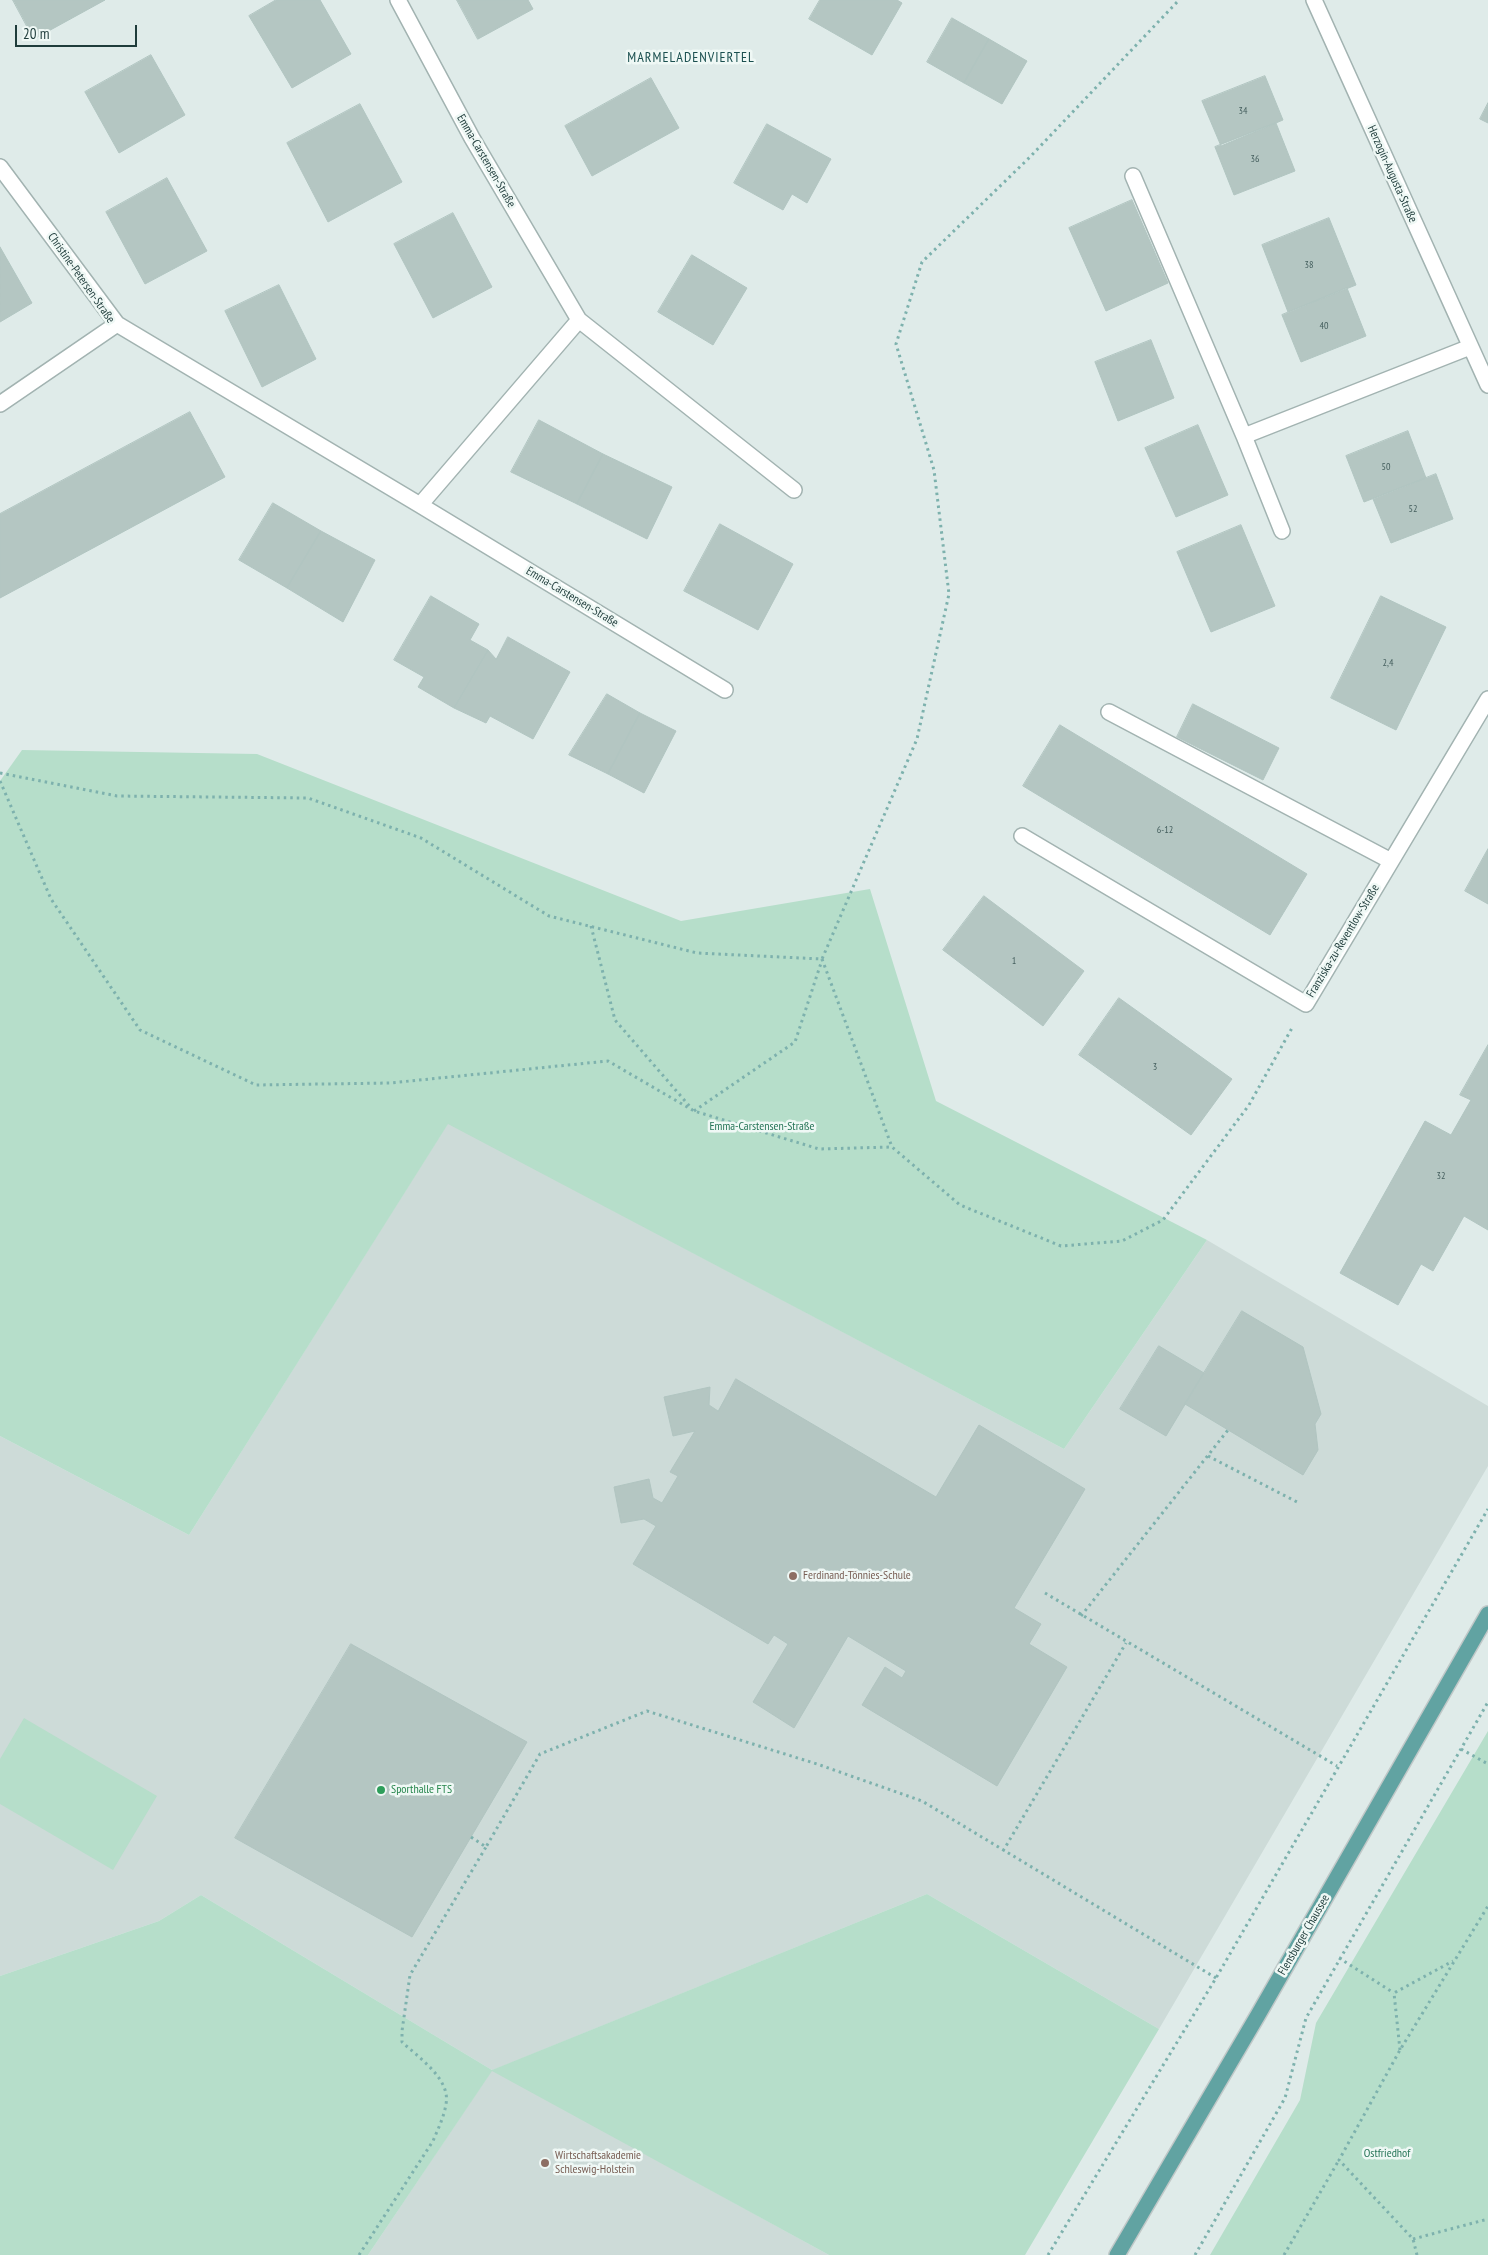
<!DOCTYPE html>
<html>
<head>
<meta charset="utf-8">
<style>
  body { margin:0 }
  #map { position:relative; width:1488px; height:2255px; overflow:hidden; background:#dfebe9; font-family:"PT Sans Narrow",sans-serif }
  canvas { display:block }
  .scale { position:absolute; left:15px; top:25px; width:122px; height:22px; box-sizing:border-box; border:2px solid #1f3c3b; border-top:0; padding-left:6px; font-size:15px; line-height:18px; white-space:nowrap; color:#1f3c3b; -webkit-text-stroke:4px #eff8f5; paint-order:stroke }
</style>
</head>
<body>
<div id="map">
<canvas width="1488" height="2255"></canvas>
<div class="scale">20 m</div>
</div>
<script>
const c = document.querySelector('canvas').getContext('2d');
c.lineJoin = 'round';
function paint(path, color) { c.fillStyle = color; c.fill(path, 'evenodd'); }
function strokePath(path, color, width, dash) { c.strokeStyle = color; c.lineWidth = width; c.lineCap = dash ? 'butt' : 'round'; c.setLineDash(dash || []); c.stroke(path); }
function write(font, color, halo, rows, align = 'center') {
  c.font = font + ' "PT Sans Narrow",sans-serif'; c.lineWidth = 5; c.setLineDash([]); c.textBaseline = 'middle'; c.strokeStyle = halo; c.fillStyle = color; for (const [text, x, y, turn = 0] of rows) {
    c.save(); c.translate(x, y); c.rotate((+turn || 0) * Math.PI / 180); c.textAlign = isNaN(turn) ? turn : align; if (halo) c.strokeText(text, 0, 0); c.fillText(text, 0, 0); c.restore();
  }
}
paint(new Path2D(`
  M448 1123 1064 1449 1207 1240 1488 1406V1466L1159 2029 927 1894 493 2070 829 2255H368L492 2070 201 1895 159 1921 0 1976V1436L189 1535Z`), '#cddbd8');
paint(new Path2D(`
  M22 750 257 754 681 921 870 889 936 1101 1207 1240 1064 1449 448 1124 189 1535 0 1436V781Z
  M24 1718 157 1796 113 1870 0 1804V1759Z
  M1488 1731V2255H1210L1300 2100 1316 2023Z
  M927 1894 1159 2029 1025 2255H829L492 2071 368 2255H0V1976L159 1921 201 1895 492 2070Z`), '#b6deca');
const building = new Path2D(`
  M13 0H105L34 39Z
  M276 0H320L351 54 292 88 249 16Z
  M457 0H528L533 9 478 39Z
  M820 0H897L902 3 872 55 809 19Z
  M952 18 989 39 964 83 927 62Z
  M989 39 1027 61 1002 104 964 83Z
  M151 55 185 115 119 153 85 92Z
  M1265 76 1283 120 1221 146 1202 101Z
  M651 78 679 128 592 176 565 126Z
  M1488 103V123L1480 119Z
  M360 104 402 182 328 222 287 143Z
  M1276 123 1295 171 1234 195 1215 147Z
  M767 124 831 159 807 203 792 194 783 210 734 183Z
  M167 178 207 251 145 284 106 212Z
  M1132 200 1168 283 1106 311 1069 228Z
  M453 213 492 287 433 318 394 244Z
  M1329 218 1356 285 1288 312 1262 245Z
  M0 247 32 303 0 322Z
  M692 255 747 288 713 345 658 312Z
  M279 285 316 359 262 387 225 311Z
  M1347 288 1366 336 1301 362 1282 315Z
  M1151 340 1174 398 1118 421 1095 362Z
  M190 412 225 477 0 598V514Z
  M539 420 603 454 577 504 511 472Z
  M1198 425 1228 495 1176 517 1145 448Z
  M1408 431 1426 478 1364 502 1346 456Z
  M603 454 672 487 647 539 577 504Z
  M1436 474 1453 519 1391 543 1373 499Z
  M273 503 321 531 287 588 239 560Z
  M720 524 793 564 758 630 684 591Z
  M1241 525 1275 606 1211 632 1177 552Z
  M321 531 375 560 343 622 287 588Z
  M431 596 479 624 470 640 488 650 454 708 418 687 424 677 394 660Z
  M1381 596 1446 627 1396 730 1331 698Z
  M508 637 570 672 533 739 490 716 486 723 454 708 488 650 496 659Z
  M607 694 640 713 608 774 569 755Z
  M1193 704 1279 748 1263 780 1177 737Z
  M640 713 676 731 644 793 608 774Z
  M1060 725 1307 874 1270 935 1023 786Z
  M1488 849V904L1465 891Z
  M984 896 1084 971 1043 1026 943 950Z
  M1119 998 1232 1079 1191 1135 1079 1055Z
  M1488 1045V1230L1464 1216 1433 1271 1421 1264 1398 1305 1340 1273 1425 1121 1451 1135 1471 1100 1460 1095Z
  M1242 1311 1303 1347 1321 1414 1315 1424 1318 1450 1303 1475 1185 1404Z
  M1159 1346 1204 1373 1166 1436 1120 1409Z
  M736 1379 936 1497 979 1425 1085 1489 1014 1608 1041 1624 1029 1644 1067 1667 997 1786 862 1705 885 1667 902 1678 906 1671 848 1636 794 1728 753 1702 788 1644 774 1635 768 1644 633 1564 656 1526 644 1519 621 1523 614 1487 649 1479 653 1498 662 1503 678 1476 670 1472 695 1431 673 1436 664 1397 710 1387 709 1405 718 1411Z
  M351 1644 527 1742 412 1937 235 1838Z`);
paint(building, '#b4c6c2');
strokePath(building, '#b1c5c1', 1);
const minor = new Path2D(`
  M398 0 472 138 579 320
  M1314 0 1488 385
  M0 167 117 324 0 404
  M1133 176 1244 436 1470 347
  M117 324 420 505 725 690
  M1244 436 1282 531
  M420 505 579 320 794 490
  M1109 712 1391 861
  M1022 836 1306 1004 1488 699`);
const major = new Path2D(`
  M1117 2255 1258 2015 1488 1614`);
strokePath(minor, '#a2b3b1', 18);
strokePath(major, '#c0c8c8', 18);
strokePath(new Path2D(`
  M0 773 117 796 308 798 421 838 549 916 697 953 822 959 917 739 949 594 934 470 896 344 922 262 1030 157 1179 0
  M0 781 51 899 140 1030 256 1085 390 1083 608 1061 694 1111 819 1149 892 1147
  M591 926 615 1020 692 1109
  M822 959 892 1147 960 1205 1061 1246 1122 1241 1163 1220 1249 1105 1292 1028
  M694 1111 795 1042 822 960
  M1208 1456 1297 1502
  M1045 1593 1337 1766
  M1081 1616 1228 1430
  M1461 1749 1488 1764
  M471 1837 486 1847 540 1754 647 1711 817 1764 922 1801 1216 1978
  M1003 1851 1126 1643
  M1339 1958 1394 1993
  M1400 2050 1394 1993 1453 1961
  M1413 2239 1488 2219
  M359 2255 433 2141C438 2129 444 2117 446 2104 451 2079 418 2057 402 2042V2031L410 1975 486 1847
  M1048 2255 1216 1978 1488 1509
  M1195 2255 1285 2098 1306 2018 1488 1702
  M1284 2255 1339 2160
  M1417 2255 1413 2239 1339 2160 1400 2050 1488 1906`), '#7db1ad', 3, [2.5, 4]);
strokePath(minor, '#fff', 15);
strokePath(major, '#61a3a2', 15);
for (const [x, y, r, color] of [
  [793,1576,5,"#8d6e63"],
  [381,1790,5,"#2e9e5b"],
  [545,2163,5,"#8d6e63"]
]) { const dot = new Path2D(); dot.arc(x, y, r, 0, 2 * Math.PI); c.fillStyle = color; c.fill(dot); strokePath(dot, '#eff8f5', 2); }
write('10px', '#445e5d', null, [
  ["34",1243,111],
  ["36",1255,159],
  ["38",1309,265],
  ["40",1324,326],
  ["50",1386,467],
  ["52",1413,509],
  ["2,4",1388,663],
  ["6-12",1165,830],
  ["1",1014,961],
  ["3",1155,1067],
  ["32",1441,1176]
]);
write('12px', '#1f3c3b', '#eff8f5', [
  ["Emma-Carstensen-Straße",486,161,60],
  ["Herzogin-Augusta-Straße",1392,174,66],
  ["Christine-Petersen-Straße",81,278,55],
  ["Emma-Carstensen-Straße",572,597,31],
  ["Franziska-zu-Reventlow-Straße",1343,941,-59],
  ["Flensburger Chaussee",1304,1935,-60]
]);
write('12px', '#277558', '#eff8f5', [
  ["Emma-Carstensen-Straße",762,1127],
  ["Ostfriedhof",1387,2154]
]);
write('12px', '#785e54', '#eff8f5', [
  ["Ferdinand-Tönnies-Schule",803,1576],
  ["Wirtschaftsakademie",555,2156],
  ["Schleswig-Holstein",555,2170]
], 'left');
write('12px', '#27864d', '#eff8f5', [
  ["Sporthalle FTS",391,1790]
], 'left');
c.letterSpacing = '1px';
write('14px', '#1a4f4f', '#eff8f5', [
  ["MARMELADENVIERTEL",691,58]
]);
c.letterSpacing = '0px';
</script>
</body>
</html>
